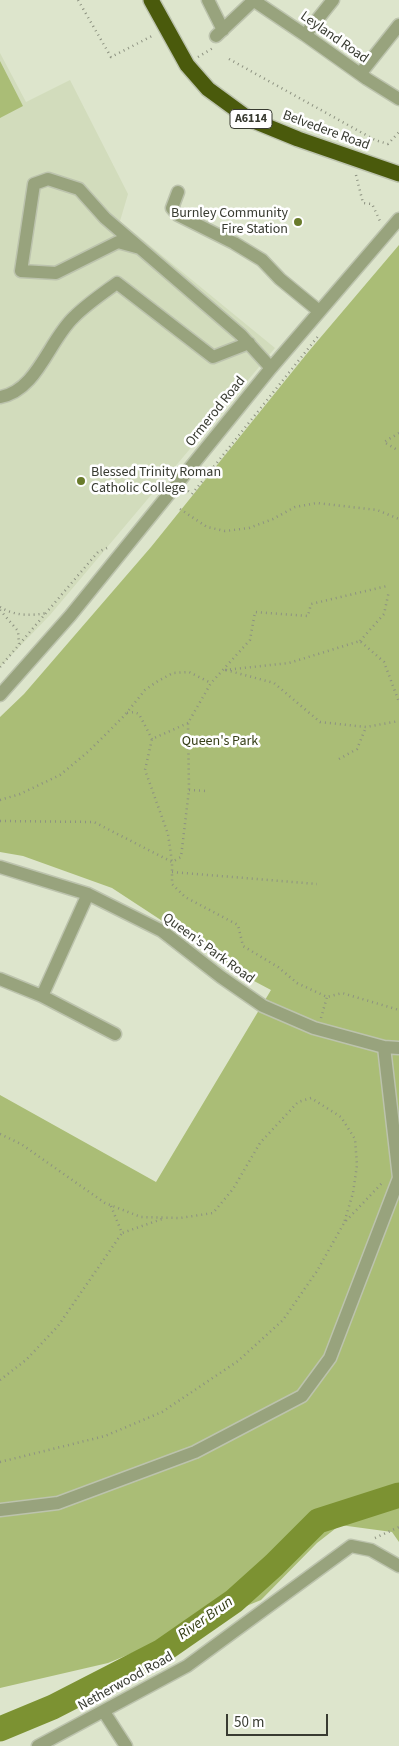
<!DOCTYPE html>
<html>
<head>
<meta charset="utf-8">
<style>
  body { margin:0 }
  #map { position:relative; width:399px; height:1746px; overflow:hidden; background:#dde5cc; font-family:"Source Sans 3",sans-serif }
  canvas { display:block }
  .scale { position:absolute; left:226px; top:1714px; width:102px; height:22px; box-sizing:border-box; border:2px solid #383b31; border-top:0; padding-left:6px; font-size:15px; line-height:18px; white-space:nowrap; color:#383b31; -webkit-text-stroke:4px #fff; paint-order:stroke }
</style>
</head>
<body>
<div id="map">
<canvas width="399" height="1746"></canvas>
<div class="scale">50 m</div>
</div>
<script>
const c = document.querySelector('canvas').getContext('2d');
c.lineJoin = 'round';
function paint(path, color) { c.fillStyle = color; c.fill(path, 'evenodd'); }
function strokePath(path, color, width, dash) { c.strokeStyle = color; c.lineWidth = width; c.lineCap = dash ? 'butt' : 'round'; c.setLineDash(dash || []); c.stroke(path); }
function write(font, color, halo, rows, align = 'center') {
  c.font = font + ' "Source Sans 3",sans-serif'; c.lineWidth = 5; c.setLineDash([]); c.textBaseline = 'middle'; c.strokeStyle = halo; c.fillStyle = color; for (const [text, x, y, turn = 0] of rows) {
    c.save(); c.translate(x, y); c.rotate((+turn || 0) * Math.PI / 180); c.textAlign = isNaN(turn) ? turn : align; if (halo) c.strokeText(text, 0, 0); c.fillText(text, 0, 0); c.restore();
  }
}
paint(new Path2D(`
  M0 53 26 102 70 80 128 194 120 221 275 348 50 615 0 667Z`), '#d2dcbc');
paint(new Path2D(`
  M0 61 23 106 0 118Z
  M399 245V1542L392 1532 340 1525 317 1543 261 1600 108 1663 0 1688V1095L156 1182 271 990 254 981 112 888 23 856 0 852V717L24 694 151 547 309 351Z`), '#aabd76');
strokePath(new Path2D(`
  M0 1729 53 1707 162 1651 234 1601 274 1565 318 1521 399 1495`), '#7c9232', 25);
const minor = new Path2D(`
  M208 0 223 30
  M253 0 305 35 367 79 399 99
  M305 35 333 0
  M216 36 253 1
  M360 74 399 25
  M178 192 172 208 178 215 234 243 262 260 280 279 319 311
  M140 248 105 218 79 189 48 179 34 184 21 271 56 273 118 242 140 248 241 335 271 368
  M0 397C37 391 49 340 74 317 87 304 102 294 117 283L213 357 249 343
  M0 695 70 616 271 368 399 219
  M0 867 88 894 162 931 221 977 263 1006 314 1028 384 1047 399 1048
  M0 979 42 996 115 1034
  M42 996 88 894
  M0 1510 58 1503 195 1452 302 1396 330 1358 399 1178 384 1047
  M104 1712 126 1746
  M38 1746 187 1666 351 1546 371 1550 399 1566`);
const highway = new Path2D(`
  M151 0 187 65 208 89 249 119 298 139 399 174`);
strokePath(minor, '#bcc3ad', 15);
strokePath(highway, '#bcc3ad', 18);
strokePath(new Path2D(`
  M78 0 111 57 154 35
  M198 57 213 48
  M229 59 375 140 388 144 399 132
  M356 175 363 203 372 204 380 221
  M399 433 384 442 399 451
  M188 491 192 494 319 335
  M180 509 207 527 225 531 249 528 273 519 295 507 317 503 377 510 399 519
  M0 607C15 616 30 616 47 613
  M0 610 18 631 19 644
  M360 641 384 614 389 591
  M0 667 98 552 107 548
  M225 670 289 663 360 641 384 662 399 702
  M226 670 274 683 320 722 366 727 399 721
  M127 713 134 712 139 714 152 739
  M188 723 152 739 145 770 168 834 172 862V884L185 897 238 925 243 946 278 967 297 983 327 997 342 993 399 1010
  M339 759 357 749 366 727
  M189 790 207 791
  M0 800 20 794 60 775 89 751 124 716 145 690 158 681 173 673 189 672 211 683
  M0 821 94 822 172 862 181 857 189 790 188 723 211 683 250 640 255 612 308 616 311 604 387 586
  M172 872 317 884
  M321 1018 327 997
  M0 1134 21 1144 105 1203 141 1217 180 1218 213 1213 233 1189 260 1143 298 1102 311 1098 341 1117 355 1139 357 1165 353 1193 344 1223
  M111 1206 122 1233 165 1218
  M0 1380 26 1360 58 1326 122 1233
  M0 1462 105 1436 162 1412 238 1361 283 1320 317 1271 344 1223 383 1182
  M375 1538 399 1527`), '#8d9281', 2.5, [1, 4]);
strokePath(minor, '#98a37d', 12);
strokePath(highway, '#4a5a0c', 15);
for (const [x, y, r, color] of [
  [298,222,5,"#697b2b"],
  [81,481,5,"#697b2b"]
]) { const dot = new Path2D(); dot.arc(x, y, r, 0, 2 * Math.PI); c.fillStyle = color; c.fill(dot); strokePath(dot, '#fff', 2); }
for (const [x, y, w] of [
  [251,119,42]
]) { const box = new Path2D(); box.roundRect(x - w / 2, y - 9.5, w, 19, 4); c.fillStyle = '#fff'; c.fill(box); strokePath(box, '#383b31', 1); }
write('bold 12px', '#383b31', null, [
  ["A6114",251,119]
]);
write('14px', '#383b31', '#fff', [
  ["Leyland Road",334,38,35],
  ["Belvedere Road",326,131,20],
  ["Ormerod Road",216,412,-51],
  ["Queen's Park Road",208,949,36],
  ["Netherwood Road",126,1682,-29]
]);
write('14px', '#383b31', '#fff', [
  ["Burnley Community",288,214],
  ["Fire Station",288,230],
  ["Blessed Trinity Roman",91,473,"left"],
  ["Catholic College",91,489,"left"]
], 'right');
write('14px', '#374019', '#fff', [
  ["Queen's Park",220,742]
]);
write('italic 15px', '#343e16', '#fff', [
  ["River Brun",206,1619,-35]
]);
</script>
</body>
</html>
